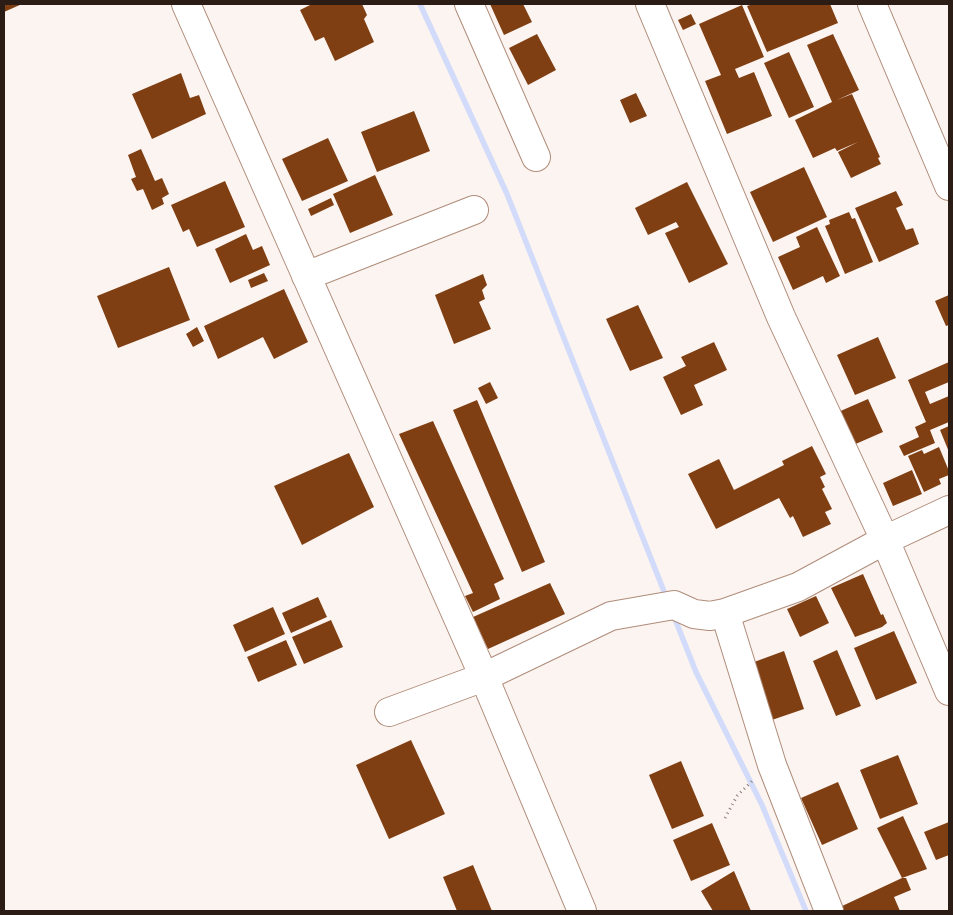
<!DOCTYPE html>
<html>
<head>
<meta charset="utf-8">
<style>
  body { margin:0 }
  #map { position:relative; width:953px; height:915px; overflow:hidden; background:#fcf4f0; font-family:"Roboto Serif",serif }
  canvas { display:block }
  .frame { position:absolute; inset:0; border:5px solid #2b1d16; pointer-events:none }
</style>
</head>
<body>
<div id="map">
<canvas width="953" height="915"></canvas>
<div class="frame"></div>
</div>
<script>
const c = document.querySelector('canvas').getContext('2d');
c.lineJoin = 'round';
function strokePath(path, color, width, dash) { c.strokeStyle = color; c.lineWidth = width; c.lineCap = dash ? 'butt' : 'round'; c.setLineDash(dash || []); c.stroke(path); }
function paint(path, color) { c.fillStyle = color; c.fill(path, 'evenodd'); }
strokePath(new Path2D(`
  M420 4 507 194 667 599
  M673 614 696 672 762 805 806 911`), '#d2dbf9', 5.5);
paint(new Path2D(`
  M4 4H22L4 12Z
  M312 4H362L367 15 364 19 374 42 335 61 324 37 315 41 300 10Z
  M490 4H523L532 22 504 35Z
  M753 4H830L838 23 767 52 747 6Z
  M742 5 764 57 735 69 739 78 754 72 772 116 727 134 705 81 721 75 699 24Z
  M691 14 696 24 683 30 678 20Z
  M537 34 556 70 528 85 509 48Z
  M833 34 859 90 837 100 852 94 880 157 878 158 881 164 851 178 838 152 858 142 837 151 835 148 813 158 795 120 832 102 807 45Z
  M789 52 814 107 789 118 764 63Z
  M181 73 190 98 199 95 206 114 152 139 132 94Z
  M636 93 647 116 630 123 620 100Z
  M414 111 430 151 377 172 361 132Z
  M328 138 348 181 302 201 282 159Z
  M141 149 155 181 162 178 169 194 162 198 164 204 152 210 143 189 137 191 131 179 136 177 128 155Z
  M804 167 827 217 773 242 750 192Z
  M375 175 393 215 350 233 333 194Z
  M225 181 245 227 197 247 189 229 183 232 171 205Z
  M687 182 728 264 689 283 665 233 679 227 676 222 648 235 635 208Z
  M896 191 903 205 896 208 906 230 913 228 919 244 879 262 855 208Z
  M331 198 334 205 311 216 308 209Z
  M849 212 852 219 855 218 873 262 845 274 825 226 830 224 829 220Z
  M817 227 840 276 826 283 823 276 793 290 778 257 800 247 796 237Z
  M246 234 253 250 262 246 270 265 230 283 215 249Z
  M169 267 190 320 118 348 97 296Z
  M264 273 268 281 251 288 248 280Z
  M483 274 487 285 482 290 485 299 479 302 491 329 454 344 435 295Z
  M284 289 308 342 274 359 263 337 218 359 204 326Z
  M949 295V325L946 326 935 301Z
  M638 305 663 358 630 371 606 319Z
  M197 327 204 341 193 347 186 334Z
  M878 337 896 378 855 395 837 355Z
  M714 342 727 370 694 385 703 405 681 415 663 377 686 366 681 357Z
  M949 362V382L925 392 930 404 949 396V422L930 430 935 443 904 456 899 446 919 437 915 427 926 422 908 380Z
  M490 382 498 398 486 404 478 388Z
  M868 399 883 432 851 446 836 413Z
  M477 400 545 562 522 572 453 410Z
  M433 421 504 579 494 584 500 599 473 612 465 596 473 593 399 434Z
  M949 426V452L940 430Z
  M812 446 826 474 820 477 825 487 822 489 832 509 825 512 831 524 803 537 793 516 790 518 779 498 716 529 688 474 719 459 734 490 784 465 782 461Z
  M939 447 949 471V475L939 479 941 484 924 492 908 456 922 450 924 454Z
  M349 453 374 507 302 545 274 486Z
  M912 470 922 494 893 506 883 483Z
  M863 574 881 615 883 614 887 623 882 627 855 637 831 588Z
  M550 583 565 614 488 649 473 617Z
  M816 596 829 623 800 637 787 609Z
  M318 597 327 617 291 633 282 613Z
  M273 607 285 634 245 652 233 625Z
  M331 620 343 647 304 664 292 637Z
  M894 631 917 683 876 700 854 648Z
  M286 640 297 665 258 682 247 657Z
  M837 650 861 706 836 716 813 661Z
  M784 651 804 709 766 722 746 665Z
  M411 740 445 814 389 839 356 765Z
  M898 755 918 804 880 819 860 770Z
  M681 761 704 816 672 829 649 775Z
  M838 782 858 829 822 845 801 798Z
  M903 816 927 869 902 878 877 828Z
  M949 822V855L936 860 924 832Z
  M712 823 730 865 691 881 673 840Z
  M473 865 492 911H457L443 877Z
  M734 871 751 911H713L701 891Z
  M902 878H906L911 890 894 897 900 911H841L840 907Z`), '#803f13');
const minor = new Path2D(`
  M186 4 484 677 582 911
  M469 4 536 157
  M650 4 781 317 885 540 949 691
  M872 4 949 186
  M306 276 474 210
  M725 613 772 765 829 911
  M389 712 484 677 611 616 674 605 694 614 710 616 725 613 798 587 885 540 949 510`);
strokePath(minor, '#af8c7a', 30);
strokePath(new Path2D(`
  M725 818 737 796 754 779`), '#8b7f7a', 3, [1, 4]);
strokePath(minor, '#fff', 28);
</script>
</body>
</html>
